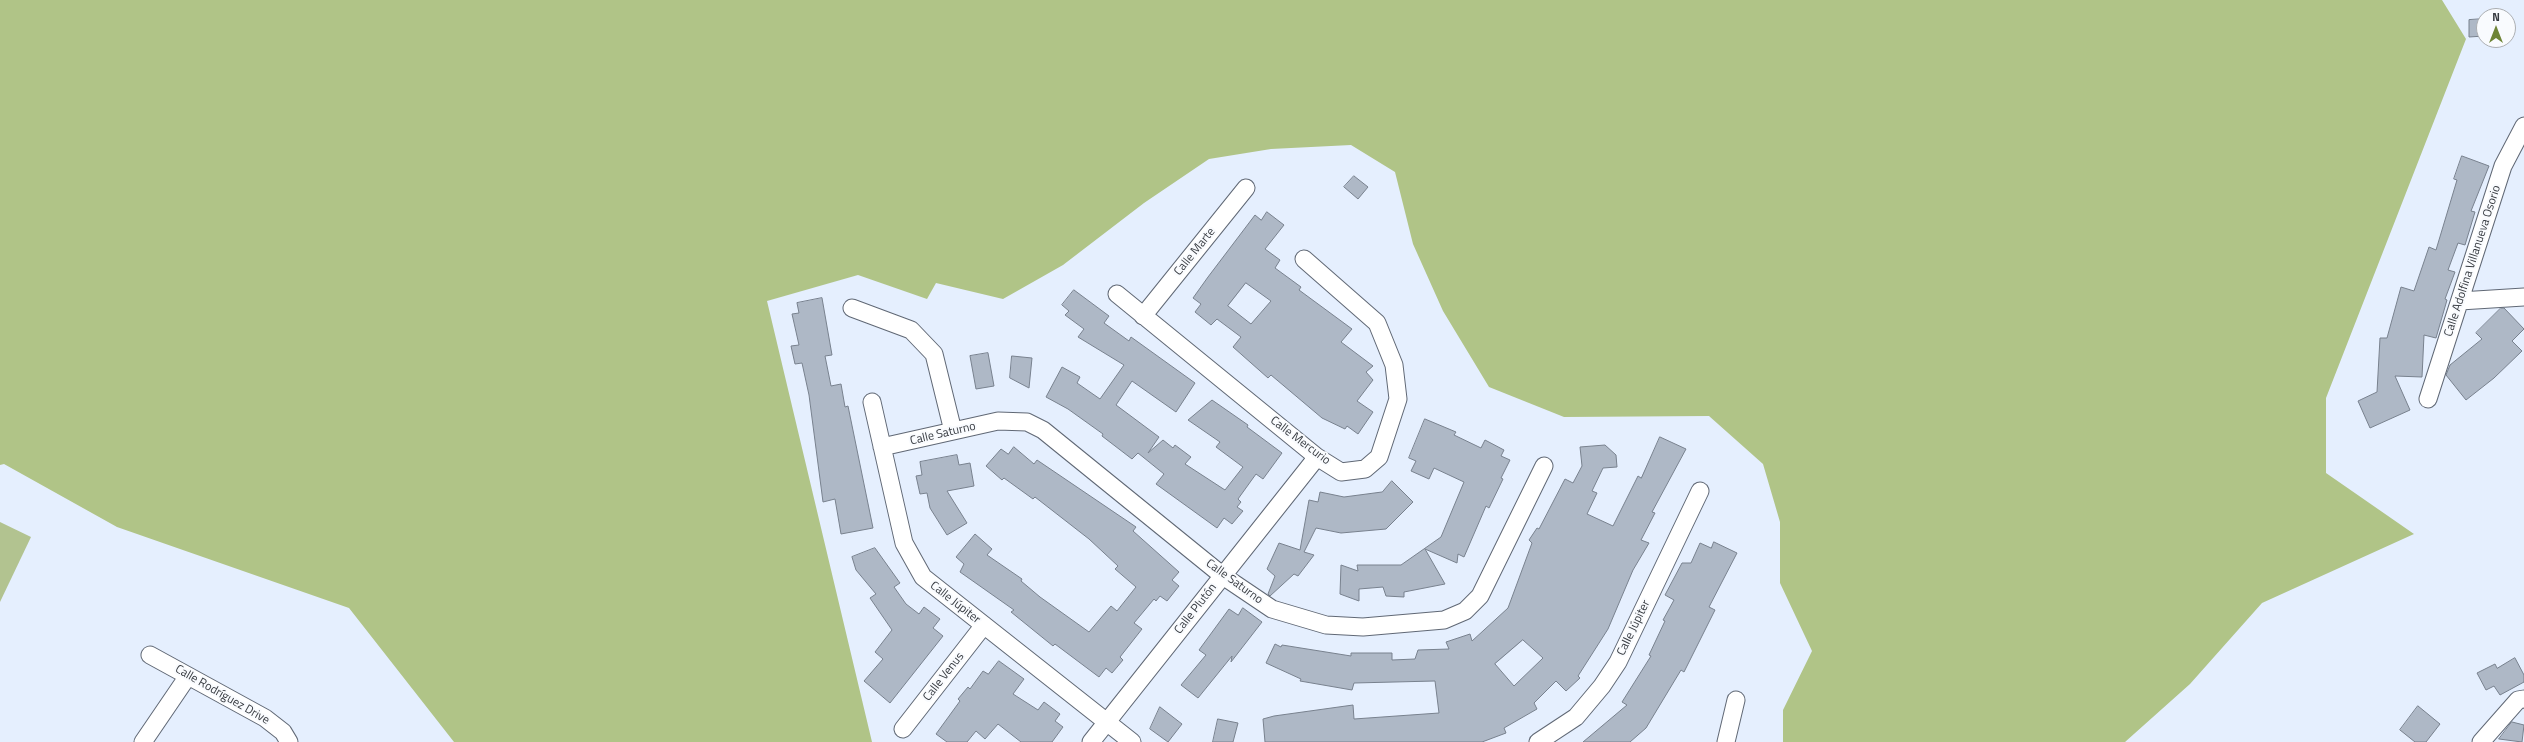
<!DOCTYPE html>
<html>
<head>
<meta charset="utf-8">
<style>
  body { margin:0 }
  #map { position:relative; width:2524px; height:742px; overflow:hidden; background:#e5effe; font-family:"Titillium Web",sans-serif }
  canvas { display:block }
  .north { position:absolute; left:2476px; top:8px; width:40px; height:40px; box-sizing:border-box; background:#f9fbfe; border:1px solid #abaeb2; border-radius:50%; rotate:0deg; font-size:11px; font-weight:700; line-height:16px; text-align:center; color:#373b41 }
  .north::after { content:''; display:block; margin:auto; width:14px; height:18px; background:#6f8537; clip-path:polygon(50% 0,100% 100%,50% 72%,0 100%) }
</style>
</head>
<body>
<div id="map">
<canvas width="2524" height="742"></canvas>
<div class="north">N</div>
</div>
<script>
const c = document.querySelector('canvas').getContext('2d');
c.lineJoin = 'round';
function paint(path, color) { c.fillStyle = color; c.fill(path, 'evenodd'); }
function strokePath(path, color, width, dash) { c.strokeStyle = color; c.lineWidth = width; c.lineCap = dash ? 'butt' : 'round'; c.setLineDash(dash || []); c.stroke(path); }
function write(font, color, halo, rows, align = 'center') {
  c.font = font + ' "Titillium Web",sans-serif'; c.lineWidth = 4; c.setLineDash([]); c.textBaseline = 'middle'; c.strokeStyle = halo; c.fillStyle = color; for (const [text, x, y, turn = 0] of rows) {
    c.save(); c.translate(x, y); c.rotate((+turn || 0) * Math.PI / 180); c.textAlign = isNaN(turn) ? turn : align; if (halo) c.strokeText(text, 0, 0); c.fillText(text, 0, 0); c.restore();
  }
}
paint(new Path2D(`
  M0 522 31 537 0 602Z`), '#b2c390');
paint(new Path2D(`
  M0 0H2442L2466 39 2326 398V473L2414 534 2262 603 2190 684 2125 742H1783V710L1812 651 1780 583V522L1763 464 1709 416 1564 417 1489 387 1443 311 1413 244 1395 172 1351 145 1271 149 1209 159 1144 203 1063 265 1003 299 936 283 927 299 858 275 767 301 872 742H454L349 608 117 527 4 464 0 465Z`), '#b0c487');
const building = new Path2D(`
  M2484 19V36L2469 37V20Z
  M2462 156 2489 166 2471 211 2475 212 2465 245 2458 243 2448 270 2455 272 2445 299 2447 300 2436 338 2424 335 2422 377 2395 376 2410 410 2370 428 2358 401 2377 392 2380 338H2387L2401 287 2414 291 2429 247 2436 250 2457 180 2454 179Z
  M1354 176 1368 187 1358 199 1344 187Z
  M1267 212 1284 225 1265 249 1280 260 1275 268 1301 287 1299 290 1352 329 1341 342 1373 366 1366 372 1373 380 1357 401 1373 412 1358 434 1347 426 1345 429 1322 418 1271 375 1268 378 1233 347 1241 337 1217 319 1211 325 1195 312 1201 304 1193 298 1208 277 1255 215 1261 220ZM1246 283 1271 301 1251 324 1228 306Z
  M1074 290 1109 316 1104 323 1129 341 1131 337 1195 383 1176 412 1132 381 1116 405 1159 437 1148 453 1163 440 1173 448 1175 445 1191 457 1185 464 1225 490 1243 467 1216 447 1220 442 1188 420 1212 400 1248 425 1247 427 1282 453 1263 479 1256 474 1238 499 1241 502 1237 507 1243 511 1232 524 1224 518 1217 528 1156 484 1164 474 1138 453 1132 459 1102 436 1103 434 1068 409 1046 397 1062 367 1080 377 1077 383 1100 399 1124 365 1078 337 1084 329 1065 315 1069 311 1062 305Z
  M822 298 832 355 825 356 831 386 841 384 845 407 848 406 873 528 841 534 835 499 823 502 809 395 802 363 795 364 791 346 799 345 792 314 799 313 797 303Z
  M2501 308H2504L2524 329 2512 341 2522 351 2494 378 2466 400 2446 375 2450 365 2482 339 2476 333Z
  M988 353 994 386 976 389 970 356Z
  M1012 356 1032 358 1029 388 1010 378Z
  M1425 419 1456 432 1454 435 1481 448 1485 440 1504 450 1501 456 1510 460 1501 478 1503 479 1489 508 1486 506 1464 557 1458 554 1457 563 1425 549 1445 584 1404 592V597L1386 596 1383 587 1359 589V601L1340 594 1341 565 1358 571 1357 565H1401L1441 537 1464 482 1434 468 1429 479 1411 471 1416 461 1409 458Z
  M1660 437 1686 449 1652 512 1655 513 1641 540 1649 543 1633 570 1608 629 1578 676 1580 678 1566 691 1556 681 1534 703 1537 709 1504 728 1506 733 1482 742H1265L1263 719 1274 716 1353 705 1354 719 1439 713 1435 681 1354 683 1352 690 1300 681 1301 679 1266 663 1275 644 1281 647 1282 645 1351 656V653H1392V660L1415 659 1418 650 1449 649 1446 642 1470 634 1472 641 1508 608 1532 543 1529 540 1537 528 1539 529 1565 479 1573 483 1582 466 1580 447 1605 445 1616 455 1617 467 1603 468 1592 491 1597 493 1587 514 1613 526 1638 476 1641 478ZM1523 640 1543 658 1514 686 1495 664Z
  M1014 447 1034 464 1037 460 1136 527 1133 531 1179 572 1172 580 1179 586 1167 601 1160 596 1156 601 1154 599 1134 623 1142 629 1120 657 1123 660 1112 673 1106 668 1099 677 1055 644 1053 646 1011 612 1014 610 960 572 964 564 956 557 975 534 992 549 987 555 1022 579 1021 581 1040 597 1089 632 1111 606 1117 611 1136 587 1115 569 1118 566 1089 539 1035 497 1033 499 1004 478 1002 480 986 466 1001 449 1008 454Z
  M957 455 959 465 970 463 974 486 947 491 967 523 947 535 930 508 927 493 920 494 916 476 922 475 920 462Z
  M1392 481 1413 502 1386 529 1341 533 1316 528 1304 552 1314 555 1298 576 1294 574 1270 596 1268 594 1275 576 1267 569 1279 543 1300 550 1309 500 1318 502 1320 492 1344 497 1382 492Z
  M1714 542 1737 553 1709 607 1715 610 1684 672 1681 670 1646 728 1630 742H1583L1627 705 1622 702 1651 656 1649 655 1665 621 1663 620 1674 600 1665 595 1682 563H1691L1700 543 1711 548Z
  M875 548 900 583 894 587 906 604 919 614 924 607 940 619 933 628 943 636 890 703 864 681 883 659 875 652 892 630 870 598 876 594 856 570 852 557Z
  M1243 608 1262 622 1231 662 1232 656 1198 698 1181 685 1206 655 1199 650 1229 609 1238 615Z
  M2515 658 2524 675V682L2500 695 2494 686 2486 690 2477 673 2495 664 2497 668Z
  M999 661 1024 679 1013 694 1038 710 1044 702 1060 714 1055 721 1063 727 1052 742H1021L998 724 985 739 976 731 967 742H947L936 734 960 701 958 699 968 687 970 689 983 671 988 674Z
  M2418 706 2440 724 2426 742H2415L2400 730Z
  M1160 707 1182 724 1168 742 1150 729Z
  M1218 719 1238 723 1233 742H1213Z
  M2512 722 2524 725 2522 742 2499 739Z`);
paint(building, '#aeb8c6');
strokePath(building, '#78818e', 1);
const street = new Path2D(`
  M1117 294 1317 457 1341 472 1365 469 1379 457 1398 399 1394 365 1377 323 1304 259
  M2460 301 2524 297
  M852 308 911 330 934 354 953 431
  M1143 316 1246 188
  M2428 399 2503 166 2524 126
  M872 402 904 543 923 577 1132 742
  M882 447 998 421 1027 422 1043 430 1223 576 1272 609 1326 625 1363 627 1444 620 1465 611 1480 596 1544 466
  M150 655 265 718 283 732 289 742
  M903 729 984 625
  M143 742 188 676
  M1091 742 1317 457
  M1538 742 1576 717 1602 686 1618 662 1700 491
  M1726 742 1736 700
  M2481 742 2518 700 2524 699`);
strokePath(street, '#606875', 19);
strokePath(street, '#fff', 17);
write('12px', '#373b41', '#f9fbfe', [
  ["Calle Marte",1195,252,-51],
  ["Calle Adolfina Villanueva Osorio",2473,261,-72],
  ["Calle Saturno",943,434,-13],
  ["Calle Mercurio",1300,441,37],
  ["Calle Saturno",1234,582,36],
  ["Calle Júpiter",955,603,38],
  ["Calle Plutón",1196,609,-52],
  ["Calle Júpiter",1634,628,-64],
  ["Calle Venus",944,677,-52],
  ["Calle Rodríguez Drive",222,695,30]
]);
</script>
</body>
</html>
